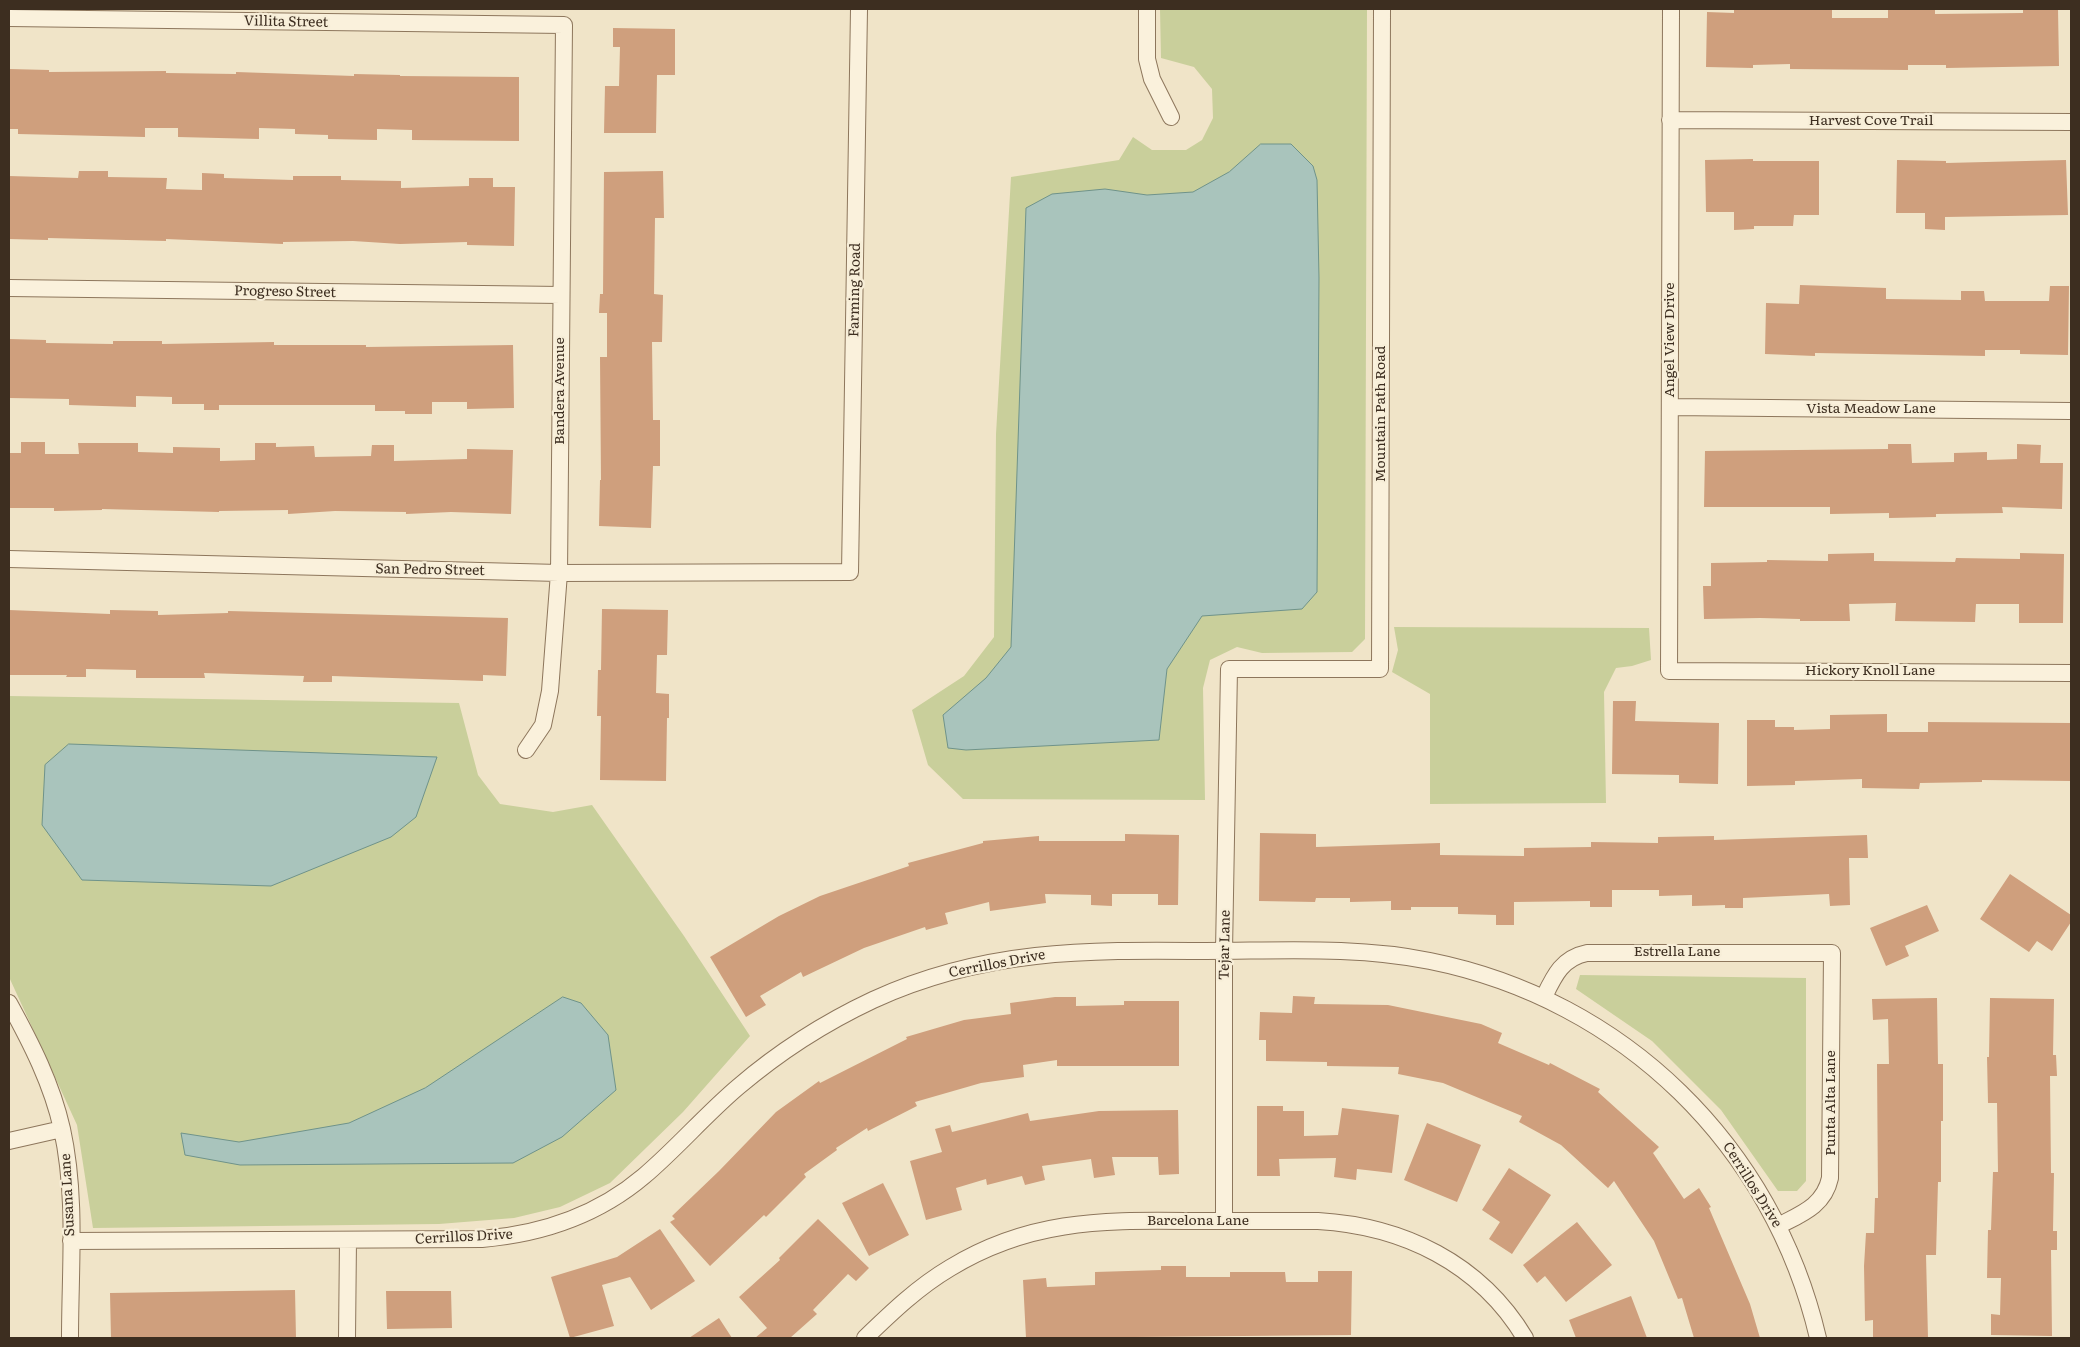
<!DOCTYPE html>
<html>
<head>
<meta charset="utf-8">
<style>
  body { margin:0 }
  #map { position:relative; width:2080px; height:1347px; overflow:hidden; background:#f0e4c8; font-family:Literata,serif }
  canvas { display:block }
  .frame { position:absolute; inset:0; border:10px solid #3d2e20; pointer-events:none }
</style>
</head>
<body>
<div id="map">
<canvas width="2080" height="1347"></canvas>
<div class="frame"></div>
</div>
<script>
const c = document.querySelector('canvas').getContext('2d');
c.lineJoin = 'round';
function paint(path, color) { c.fillStyle = color; c.fill(path, 'evenodd'); }
function strokePath(path, color, width, dash) { c.strokeStyle = color; c.lineWidth = width; c.lineCap = dash ? 'butt' : 'round'; c.setLineDash(dash || []); c.stroke(path); }
function write(font, color, halo, rows, align = 'center') {
  c.font = font + ' Literata,serif'; c.lineWidth = 4.5; c.setLineDash([]); c.textBaseline = 'middle'; c.strokeStyle = halo; c.fillStyle = color; for (const [text, x, y, turn = 0] of rows) {
    c.save(); c.translate(x, y); c.rotate((+turn || 0) * Math.PI / 180); c.textAlign = isNaN(turn) ? turn : align; if (halo) c.strokeText(text, 0, 0); c.fillText(text, 0, 0); c.restore();
  }
}
paint(new Path2D(`
  M1160 9H1367L1365 639 1352 652 1262 653 1237 647 1210 660 1203 688 1205 800 963 799 928 765 912 710 964 676 994 637 996 434 1011 177 1119 160 1133 137 1152 150H1186L1202 140 1213 118 1212 89 1194 67 1161 58Z
  M1394 627 1649 628 1651 660 1632 666 1616 668 1604 692 1606 803 1430 804V694L1392 672 1398 650Z
  M9 696 459 703 478 775 500 804 553 812 592 805 684 936 750 1036 683 1112 610 1183 560 1207 514 1218 439 1224 93 1228 77 1125 9 977Z
  M1580 975 1806 978V1181L1797 1191H1778L1721 1110 1652 1041 1576 989Z`), '#c9cf9b');
const water = new Path2D(`
  M1261 144H1291L1313 166 1317 180 1319 278 1317 592 1302 609 1202 616 1167 669 1159 740 966 750 948 748 943 715 986 678 1011 647 1026 208 1052 194 1105 189 1147 195 1193 192 1229 172Z
  M69 744 437 757 416 817 391 837 271 886 82 880 42 825 45 765Z
  M563 997 581 1003 608 1035 616 1090 562 1137 513 1163 240 1165 185 1155 181 1133 239 1142 349 1123 425 1088Z`);
paint(water, '#a9c4bc');
strokePath(water, '#6f938a', 1);
paint(new Path2D(`
  M1734 9H1810V10H1832V18H1888V9H1935V14L2023 13V9H2058L2059 66 1946 68V65H1908V70L1790 69V64L1753 65V68L1706 67 1707 12 1734 13Z
  M613 28 675 29V75H657L656 133H604L605 86H619L620 47H613Z
  M9 69 49 70V72L166 71V73L236 74V72L354 76V74L400 75V76L519 77V141L412 140V130L377 129V140L328 139V135L295 134V129L259 128V139L178 137V128H145V137L18 134V129H9Z
  M1753 159V161H1819V215H1794L1793 226H1754V229L1734 230V212H1706L1705 160Z
  M1897 160 1946 161V163L2066 160 2068 215 1945 217V230L1925 229V213H1896Z
  M79 171H108V177L167 178 166 189 202 190V173L224 174V178L293 180V176H341V180L401 181V188L469 186V178H493V187H515L514 246 467 245V242L400 244 353 241 283 242V244L166 239V241L48 238V240L9 239V176L78 178Z
  M663 171 664 218H655L654 294 663 295 662 342H652L653 420H660V466H653L651 528 599 526 600 480H601L600 357H607V313H599L600 294H603L604 172Z
  M1800 285 1886 288V299L1961 300V291H1984L1985 301H2049L2050 286H2069L2068 355 2020 354V350H1985V356L1815 353V356L1765 354 1766 303 1799 304Z
  M9 339 46 340V343L113 344V341H162V344L274 342V345H366V347L513 345 514 408 467 409V402H432V414H405V411H375V405H219V410H204V404H172V397L136 396V407L69 405V399L9 398Z
  M21 442H45V454H79L78 443H138V452L173 453V447L220 448V461L255 460V443H276V447L314 446 315 457 371 456 372 445H394V461L467 459V449L513 450 511 514 451 512 406 514V512L335 511 288 514V510L219 511V512L102 509V510L54 511V508H9V453H21Z
  M1888 444H1911L1912 463 1954 462V453L1987 452V460L2017 459V444L2041 445 2040 463H2063L2062 509 2002 507 2003 513 1936 514V517L1889 518V513L1830 514V507H1704L1705 451 1888 449Z
  M1874 553V561L1955 562 1956 558 2020 559V553L2064 554 2063 623H2019V604H1976L1975 622 1895 621 1896 603 1849 604 1850 621H1800V619L1760 618 1704 619 1703 586H1711V563L1767 562V560L1828 561V554Z
  M602 609 668 610 667 655H657L656 693 669 694V718H667L666 781 600 780 601 716H597L598 670H601Z
  M9 610 110 614V610L158 611V615L228 613V611L508 618 506 676 483 675V681L332 676V682H303L304 676 204 673 205 678H136V670L86 669V677H66L67 675H9Z
  M1613 701H1636L1635 721 1719 723 1718 784 1679 783V775L1612 774Z
  M1887 714V732H1928V722L2071 723V781L1982 780V782L1920 783 1919 789 1862 788V779L1795 781V785L1747 786V720H1775V727H1794V730L1830 729V715Z
  M1260 833 1316 834V847L1440 843V855L1524 856V848L1591 847V842L1658 843V837L1714 836V840L1867 835 1868 858H1849L1850 905 1830 906 1829 894 1743 898V908H1725V905L1692 906V895L1659 896V890H1612V907H1590V901L1514 902V925H1496V915L1458 914V907H1411V910H1391V901L1350 902V898H1316L1315 902 1259 901Z
  M1125 834 1179 835 1178 905H1158V894H1112V906L1091 905V895L1045 894 1046 903 990 911 989 902 945 913 948 924 926 930 925 927 864 948 803 977 801 972 760 996 766 1005 746 1017 710 957 779 916 820 896 909 866 908 863 983 843V841L1039 836V841H1125Z
  M2010 874 2071 915V922L2052 951 2037 941 2029 952 1980 919Z
  M1927 905 1939 931 1905 946 1909 956 1886 966 1870 928Z
  M1293 996 1315 997 1314 1004 1388 1005 1481 1024 1502 1033 1498 1043 1549 1065 1550 1063 1600 1089 1598 1092 1659 1147 1653 1153 1684 1199 1699 1188 1711 1207 1709 1208 1750 1304 1760 1338H1694L1682 1298 1678 1299 1654 1241 1614 1181 1608 1188 1561 1145 1519 1122 1522 1116 1443 1083 1398 1074 1399 1067 1327 1066V1062L1266 1061V1040H1259L1260 1012 1292 1013Z
  M1055 997H1076V1006L1124 1005V1001H1179V1066H1057V1060L1023 1065 1024 1077 981 1083 915 1102 917 1106 868 1131 867 1128 836 1148 837 1150 804 1174 806 1177 766 1217 764 1215 710 1266 670 1222 675 1219 672 1216 719 1171 776 1112 819 1081 820 1083 907 1039 906 1037 964 1020 1011 1014 1010 1003Z
  M1937 998 1938 1064H1943V1121H1941V1182H1938L1936 1255H1926L1928 1338H1873V1320L1865 1321 1864 1266 1866 1233H1874L1875 1198H1878L1877 1064H1889L1888 1019 1873 1020 1872 999Z
  M1990 998 2054 999 2053 1055H2056L2057 1076H2050L2051 1173H2054L2053 1231H2057V1250H2051L2052 1336 1991 1335V1314L2000 1315 2001 1278H1987L1988 1230H1991L1993 1172H1998L1997 1103H1988L1987 1057H1989Z
  M1257 1106H1283V1111H1304V1136L1338 1135 1342 1108 1399 1115 1392 1173 1357 1169 1356 1180 1334 1177 1336 1158 1279 1159 1280 1176H1257Z
  M1178 1110 1179 1174 1159 1175 1158 1157H1112L1115 1175 1094 1178 1091 1159 1042 1166 1045 1180 1025 1185 1022 1176 987 1185 986 1179 956 1188 962 1210 926 1220 910 1161 942 1152 935 1129 950 1125 952 1132 1028 1113 1030 1121 1099 1111Z
  M1427 1123 1481 1145 1457 1202 1404 1180Z
  M1509 1168 1551 1195 1512 1254 1489 1239 1500 1222 1482 1210Z
  M883 1183 909 1235 869 1256 842 1203Z
  M818 1219 869 1268 856 1281 848 1274 813 1310 817 1314 790 1338H755L767 1328 739 1297 780 1260 779 1258Z
  M1577 1222 1612 1265 1566 1302 1545 1276 1537 1283 1523 1265Z
  M660 1229 695 1281 651 1310 630 1277 602 1285 614 1326 570 1338 551 1277 617 1257Z
  M1161 1266H1186V1277H1230V1272H1285L1286 1282H1318V1271H1352L1351 1335 1026 1338 1023 1280 1046 1278 1047 1287 1095 1285V1272L1161 1270Z
  M295 1290 296 1338H111L110 1293Z
  M386 1291H451L452 1328 387 1329Z
  M1631 1296 1647 1338H1576L1569 1320Z
  M719 1318 732 1338H689Z`), '#cf9f7d');
const street = new Path2D(`
  M1147 9V59L1152 79 1171 117
  M1671 9 1669 671 2071 673
  M9 18 564 25 559 573 550 691 543 725 526 750
  M1670 120 2071 122
  M9 288 561 295
  M1670 407 2071 411
  M9 559 559 573 850 572 859 9
  M1544 997C1554 976 1562 958 1587 953H1832L1830 1178C1824 1206 1801 1214 1778 1226
  M9 1003C31 1043 52 1084 62 1129 77 1197 70 1269 70 1338
  M9 1141 62 1129
  M1224 1221V951L1229 669H1380L1382 9
  M71 1241 482 1239C542 1234 598 1215 644 1176 677 1148 705 1115 738 1087 779 1052 824 1023 873 1000 984 949 1086 950 1205 951 1280 951 1357 946 1430 961 1624 1000 1773 1146 1818 1338
  M347 1338 348 1240
  M865 1338C892 1312 918 1287 950 1268 1027 1221 1098 1220 1185 1221 1229 1221 1274 1221 1318 1221 1403 1226 1480 1263 1525 1338`);
strokePath(street, '#8d765c', 18);
strokePath(street, '#faf1dc', 16);
write('14px', '#3d2e20', '#f7eed8', [
  ["Villita Street",286,22,1],
  ["Harvest Cove Trail",1871,121],
  ["Farming Road",855,290,-89],
  ["Progreso Street",285,292,1],
  ["Angel View Drive",1670,340,-90],
  ["Bandera Avenue",560,391,-90],
  ["Vista Meadow Lane",1871,409],
  ["Mountain Path Road",1381,414,-90],
  ["San Pedro Street",430,570,1],
  ["Hickory Knoll Lane",1870,671],
  ["Tejar Lane",1225,945,-89],
  ["Estrella Lane",1677,952],
  ["Cerrillos Drive",997,964,-11],
  ["Punta Alta Lane",1831,1103,-90],
  ["Cerrillos Drive",1752,1185,58],
  ["Susana Lane",68,1195,-93],
  ["Barcelona Lane",1198,1221],
  ["Cerrillos Drive",464,1237,-3]
]);
</script>
</body>
</html>
